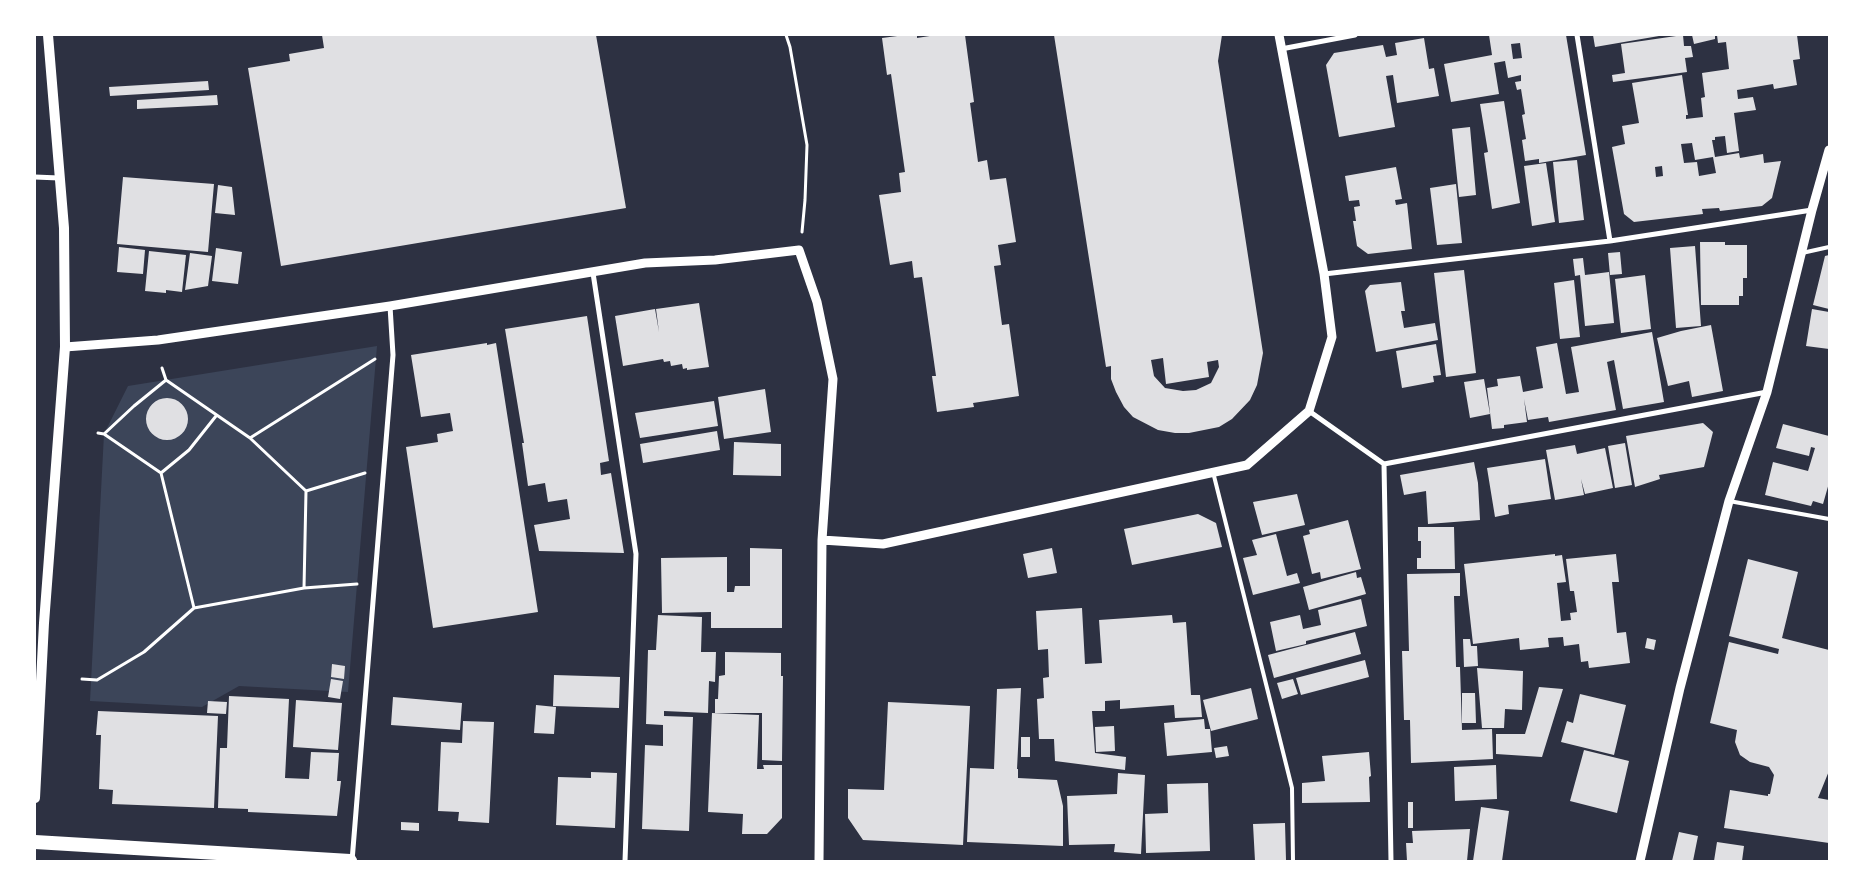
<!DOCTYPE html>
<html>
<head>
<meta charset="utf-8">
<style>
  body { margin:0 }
  #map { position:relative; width:1864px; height:896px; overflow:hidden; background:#2d3142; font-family:"Titillium Web",sans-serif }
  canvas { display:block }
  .frame { position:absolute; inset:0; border:36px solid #fff; pointer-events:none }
</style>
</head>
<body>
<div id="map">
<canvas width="1864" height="896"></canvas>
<div class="frame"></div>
</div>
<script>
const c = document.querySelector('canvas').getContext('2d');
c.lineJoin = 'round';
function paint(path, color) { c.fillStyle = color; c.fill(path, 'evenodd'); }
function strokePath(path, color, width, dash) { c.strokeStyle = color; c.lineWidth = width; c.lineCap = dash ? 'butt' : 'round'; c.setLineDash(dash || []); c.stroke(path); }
paint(new Path2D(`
  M377 346 348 692 239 686 202 707 90 701 104 434 128 386Z`), '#3c4559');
paint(new Path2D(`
  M322 35H596L626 208 281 266 248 68 290 61 289 54 324 48Z
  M905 35H917V38L936 35H965L974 102 970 103 978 162 987 160 990 180 1006 178 1016 242 998 245 1001 265 994 266 1002 325 1009 324 1019 396 973 403 974 407 937 412 932 376H936L922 277 914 278 912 261 890 265 879 195 901 192 899 173 905 172 891 74 887 75 882 38Z
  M1054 35H1222L1218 61 1263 353 1257 385 1250 400 1232 419 1219 427 1189 433H1175L1158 430 1133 417 1124 407 1116 392 1111 379V366L1106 367ZM1163 358 1166 384 1209 377 1207 362 1218 360 1219 367 1211 383 1196 390 1183 391 1165 388 1154 376 1151 360Z
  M1489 35H1566L1586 155 1539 163V159L1525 161 1522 140 1526 139 1522 115 1525 114 1521 89 1517 90 1515 82 1521 81V75L1508 78 1505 61 1494 63 1499 94 1451 102 1444 64 1492 55ZM1520 43 1522 58 1513 59 1511 44Z
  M1593 35H1659V36L1595 47Z
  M1683 35 1684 46H1691L1693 57 1685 58 1687 72 1613 82 1612 75 1625 73 1621 44Z
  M1692 35H1715V39L1694 44Z
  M1717 35H1797L1800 59 1793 60 1797 85 1774 89 1773 84 1737 90 1738 99 1753 97 1756 110 1734 113 1739 151 1727 153 1725 136 1715 137V140H1712L1715 157 1739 153 1740 158 1763 154 1764 163 1781 161 1772 198 1762 206 1720 211 1719 208 1702 209 1703 214 1634 222 1624 214 1612 147 1625 144 1622 126 1639 123 1632 83 1682 75 1688 115H1686V119L1703 117 1701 98 1705 97 1702 73 1729 69 1726 42 1718 43ZM1692 143 1695 160 1713 157 1716 173 1699 176 1697 162 1684 163 1681 144ZM1662 166 1663 176 1656 177 1655 167Z
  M1424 38 1429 69 1434 68 1439 96 1397 103 1393 75 1386 76 1395 127 1339 137 1326 65 1334 53 1383 45 1386 57 1397 55 1395 43Z
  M208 81 209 90 110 96 109 87Z
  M217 95 218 105 137 109V100Z
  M1504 101 1520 203 1492 209 1484 153 1488 152 1480 104Z
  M1470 127 1476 195 1459 197 1452 129Z
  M1577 160 1584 220 1559 223 1553 162Z
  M1546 163 1555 222 1532 226 1524 166Z
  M1396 167 1402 199 1395 200 1396 205 1407 203 1412 249 1368 254 1357 246 1353 221H1356L1354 207 1360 206 1359 200 1349 201 1345 176Z
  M123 177 214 184 208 252 117 244Z
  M1456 184 1462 243 1437 245 1430 188Z
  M218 185 232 187 235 215 215 213Z
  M1700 242H1725V245H1747V278H1743V296H1739V305H1701Z
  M1695 246 1701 326 1676 328 1670 248Z
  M119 247 145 250 143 274 117 272Z
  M216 248 242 252 238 284 212 281Z
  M149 251 186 255 182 292 166 290V293L145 291Z
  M1620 252 1622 274 1610 275 1608 253Z
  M190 253 212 256 208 286 185 290Z
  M1829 255V309L1813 305 1825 256Z
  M1583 258 1585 275 1609 272 1614 323 1585 326 1580 275 1575 276 1573 259Z
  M1464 270 1476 373 1446 377 1434 273Z
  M1645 275 1651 329 1621 333 1615 279Z
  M1574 280 1580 337 1560 339 1554 283Z
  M1401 282 1405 311H1401L1404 328 1435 323 1438 340 1376 352 1365 291 1370 285Z
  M699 303 709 367 687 370V368L683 369 682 364 671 366 670 361 664 362 663 359 623 366 615 316 655 309 659 332 656 309Z
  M1812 309 1829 312V349L1806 346Z
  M587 316 609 461 600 463 601 475 611 473 624 553 539 551 534 525 570 519 567 499 548 502 545 483 528 486 522 443H524L505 329Z
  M1711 325 1723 391 1692 397 1689 381 1668 386 1657 338 1681 331Z
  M1652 332 1664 402 1623 409 1614 360 1607 362 1616 410 1549 422 1548 417 1528 420 1524 399 1527 422 1504 425V428L1492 429 1487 388 1498 386 1497 379 1520 376 1523 392 1543 388 1536 347 1557 343 1566 394 1579 392 1571 347Z
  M487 343V345L496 343 538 612 433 628 406 447 438 442 437 434 453 431 450 413 421 417 411 355Z
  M1436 344 1441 375 1433 376 1434 382 1402 388 1396 351Z
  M1484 379 1490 414 1470 418 1464 382Z
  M765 389 771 432 724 439 718 397Z
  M146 419a21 21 0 1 1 42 0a21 21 0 1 1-42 0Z
  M714 401 718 426 640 438 635 413Z
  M1703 423 1713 432 1704 467 1659 475 1660 479 1635 487 1626 436Z
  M1783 424 1829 436V483L1823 504 1813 501 1811 506 1765 495 1773 462 1808 471 1815 448 1811 447 1809 456 1776 448Z
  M717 431 720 450 643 463 640 444Z
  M734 442 781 444V476L733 475Z
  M1625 443 1632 485 1615 488 1608 446Z
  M1575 445 1577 454 1605 448 1613 488 1585 494 1581 479 1584 495 1555 500 1546 450Z
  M1545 459 1551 499 1508 505 1509 514 1495 517 1487 468Z
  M1474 462 1478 483 1480 520 1428 524 1426 491 1404 495 1400 475Z
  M1297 494 1305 525 1262 535 1253 502Z
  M1198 514 1216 523 1222 547 1132 565 1124 529Z
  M1348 520 1361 569 1321 579 1320 572 1312 574 1303 536 1310 534 1309 530Z
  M1418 527H1454L1455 569H1417V558H1421V541H1418Z
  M1276 534 1287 576 1297 573 1300 583 1253 595 1243 558 1257 555 1252 540Z
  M750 548 782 549V628H711V612L662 613 661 558 727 557V592H734L735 586H750Z
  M1052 548 1057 573 1028 578 1023 554Z
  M1555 554V556L1562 555 1566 582 1557 583 1561 621 1571 620 1570 613 1577 612 1574 591H1570L1566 559 1616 554 1619 582H1612L1617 633 1626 632 1630 663 1589 668 1588 661 1581 662 1579 644 1564 646 1563 637 1548 638 1549 647 1520 650 1519 638 1473 644 1464 564Z
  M1748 559 1798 572 1782 638 1829 650V771L1818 798 1829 800V843L1724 828 1730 790 1768 796V794H1770L1774 775 1769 767 1750 762 1740 755 1735 742 1737 730 1710 723 1729 642 1778 654 1779 649 1729 636Z
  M1356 572 1357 578 1361 577 1366 594 1309 610 1303 587Z
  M1460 573V596H1454L1456 667H1460L1462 730 1492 729 1493 759 1411 763 1410 720H1404L1402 651H1409L1407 574Z
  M1361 599 1367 626 1306 641V644L1276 651 1270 622 1300 615 1303 629 1321 625 1318 610Z
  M1082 608 1085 664 1102 663 1099 620 1172 615 1173 623 1186 622 1191 695H1200L1202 717 1175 718 1174 705 1120 709V700L1105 701V711H1092L1095 753 1126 757 1125 770 1055 761 1054 739H1039L1037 699 1044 698 1043 678 1049 677 1048 649 1038 650 1036 611Z
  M658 615 702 617 701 652H716L715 682 709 681 708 713 664 711V716L693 717 689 831 642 829 645 745 663 746V725L646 724 648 650H656Z
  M1355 632 1361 654 1274 678 1268 655Z
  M1647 638 1656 640 1654 650 1645 648Z
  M1463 639H1470L1471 646H1477L1478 666 1464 667Z
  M725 652 781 653V676H783L782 761 762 760V713H715V699H718L719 676 725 675Z
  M1365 660 1369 677 1301 695 1296 678Z
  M332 664 345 666 344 679 331 677Z
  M1477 668 1523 671 1522 710 1505 709 1504 728H1482Z
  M554 675 620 677 619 708 553 706Z
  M331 679 343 681 340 699 328 697Z
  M1293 679 1298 694 1282 699 1277 683Z
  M1539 687 1563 689 1542 757 1496 754V734H1525Z
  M1021 688 1017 769H1018V778L1057 780 1063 806V846L967 842 970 768 994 769 997 689Z
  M1251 688 1258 719 1211 731 1203 700Z
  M1462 693H1475L1476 723H1462Z
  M1580 694 1626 705 1614 755 1561 742 1567 721 1573 723Z
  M229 696 289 699 285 778 309 779 311 752 339 753 337 781H341L337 816 248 812V809L218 808 220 748H227Z
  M393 697 462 703 460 730 391 725Z
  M296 700 342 703 338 750 293 747Z
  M208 701 227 702 226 714 207 713Z
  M888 702 970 706 963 845 863 840 848 818V789L884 790Z
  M536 705 556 707 554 734 534 733Z
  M98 711 218 716 214 808 112 804 113 790 99 789 101 735H96Z
  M712 713 759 715 757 769H764L763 765H782V818L767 834H742L743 814 708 812Z
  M1204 719 1205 729H1210L1212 752 1167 756 1164 723Z
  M463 721 494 722 489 823 458 821 459 812 438 811 441 742 462 743Z
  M1114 726 1115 751 1096 752 1095 727Z
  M1021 737H1030V757H1021Z
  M1227 746 1229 756 1216 758 1214 748Z
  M1584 750 1629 761 1617 813 1570 801Z
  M1369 752 1371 776 1369 777 1370 802 1302 803V783L1325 781 1322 756Z
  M1496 765 1497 799 1455 801 1454 767Z
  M591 772 617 773 615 828 556 825 558 777 591 778Z
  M1118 773 1145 775 1141 854 1114 852 1115 844 1069 845 1067 796 1117 794Z
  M1208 783 1210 851 1146 853 1145 814 1168 813 1167 784Z
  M1408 802H1413V828H1408Z
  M1481 807 1509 811 1502 861H1473Z
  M401 822 419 823V831L401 830Z
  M1285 823 1286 860 1255 861 1253 824Z
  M1470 829 1467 861H1407L1406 843H1413L1412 831Z
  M1679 832 1698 836 1693 861H1672Z
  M1717 842 1744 846 1742 861H1714Z`), '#e0e0e3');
strokePath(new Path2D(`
  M786 35 790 47 807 145 805 200 802 232
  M162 368 166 380 250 438
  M98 433 104 434
  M161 473 104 434 134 406 166 380
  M306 491 250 438 375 359
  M304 588 306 491 365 473
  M194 608 161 473 189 450 216 416
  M82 679 97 680 144 652 194 608 304 588 357 584`), '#fff', 3);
strokePath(new Path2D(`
  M1802 253 1829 247
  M1213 472 1292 788 1293 861
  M1729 501 1829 519`), '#fff', 4);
strokePath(new Path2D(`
  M1577 35 1610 241
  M1281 49 1355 35
  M35 177 59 178
  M593 273 636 554 625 861
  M1324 274 1610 241 1812 210
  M1309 411 1384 464 1767 392
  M1384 464 1391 861
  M352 861 393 355 390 306`), '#fff', 5);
strokePath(new Path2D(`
  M65 347 158 340 390 306 645 263 715 260 799 250 817 302 833 379 822 540 819 861
  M822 540 883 544 1247 465 1309 411 1332 337 1324 274 1279 35
  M1640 861 1680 688 1729 501 1767 392 1812 210 1829 150`), '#fff', 9);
strokePath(new Path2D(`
  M35 798 44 623 65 347 64 228 48 35`), '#fff', 10);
strokePath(new Path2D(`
  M35 842 350 861`), '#fff', 14);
</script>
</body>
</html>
